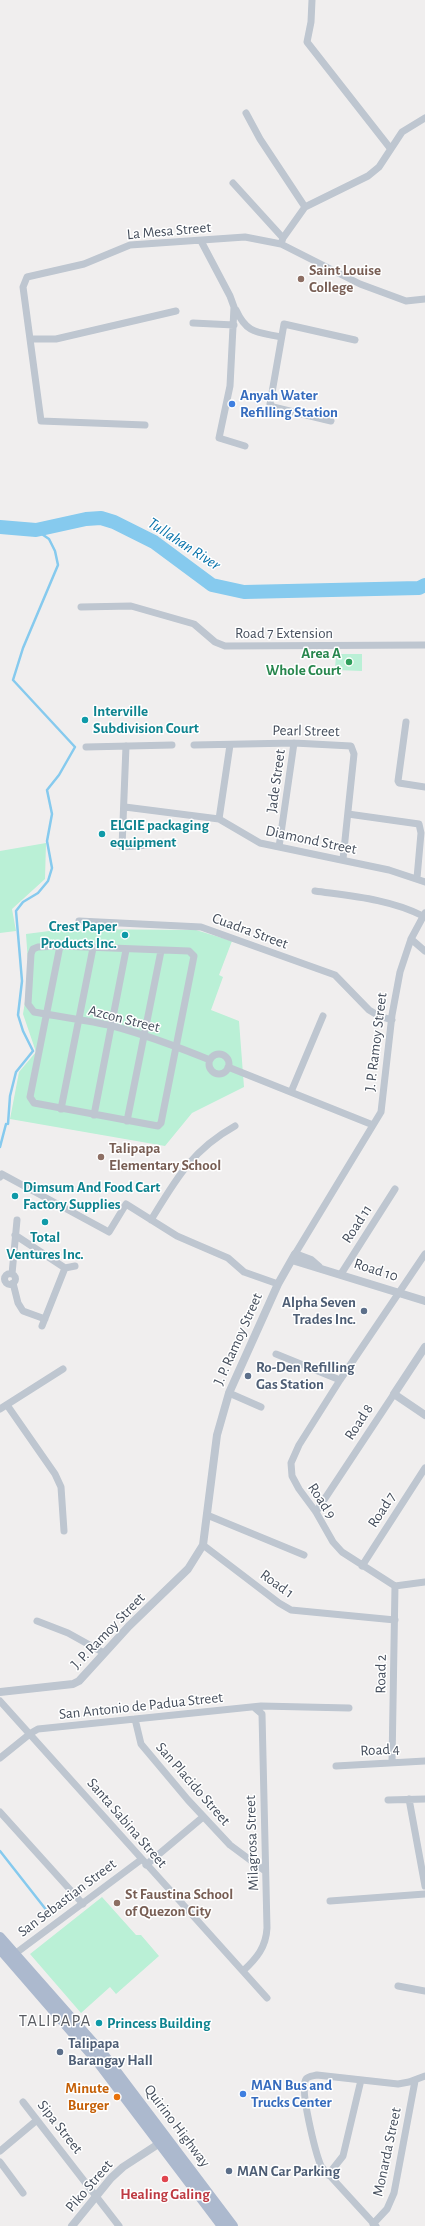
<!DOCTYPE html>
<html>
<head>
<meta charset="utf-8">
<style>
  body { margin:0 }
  canvas { display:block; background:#f0eeee }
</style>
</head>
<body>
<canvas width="425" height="2226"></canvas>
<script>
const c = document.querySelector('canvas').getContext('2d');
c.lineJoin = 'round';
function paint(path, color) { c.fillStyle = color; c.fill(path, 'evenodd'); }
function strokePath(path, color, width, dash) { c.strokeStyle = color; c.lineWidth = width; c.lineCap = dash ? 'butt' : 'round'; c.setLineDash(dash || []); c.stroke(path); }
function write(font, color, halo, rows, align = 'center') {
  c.font = font + ' "Alegreya Sans",sans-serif'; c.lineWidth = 3; c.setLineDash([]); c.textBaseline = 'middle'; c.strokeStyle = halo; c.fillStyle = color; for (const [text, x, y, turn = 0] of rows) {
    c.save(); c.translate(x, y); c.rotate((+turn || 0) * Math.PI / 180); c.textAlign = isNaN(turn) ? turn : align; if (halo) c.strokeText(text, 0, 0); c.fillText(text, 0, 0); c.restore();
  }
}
paint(new Path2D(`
  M336 654H362V671L335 670Z
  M46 843 45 879 12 909 16 931 0 933V851Z
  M65 929 196 930 232 941 219 975 223 977 211 1010 239 1021 244 1087 192 1113 165 1146 10 1119 19 1072 36 1052 23 1014 29 977 26 934Z
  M102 1897 136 1935H141L159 1956 116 1994 110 1987 81 2013 30 1954Z`), '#baf0d6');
strokePath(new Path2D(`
  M8 1124 10 1096 16 1072 33 1051 23 1031 18 1015 22 981 16 911 23 902 38 893 48 881 52 868 47 841 52 814 47 790 59 775 75 747 13 680 23 648 58 565 55 551 49 539 36 530
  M0 1147 6 1124
  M0 1851 51 1916`), '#86caee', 2.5);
strokePath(new Path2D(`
  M0 527 36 530 86 519 101 518 114 522 154 542 212 585 244 592 419 588 425 585`), '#86caee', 14);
strokePath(new Path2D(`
  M312 0 311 22 307 42 390 148
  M246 113 260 139 305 207
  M233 183 283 238
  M201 241 230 296 234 307 230 386 219 438 245 446
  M281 244 283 238 305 207 368 176 379 167 402 132 425 118
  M236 310C247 334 257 332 281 337
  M193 323 234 325
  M31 339H56L176 311
  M331 421 273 407 270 404 284 324 355 340
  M145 425 41 421 23 287 27 277 84 264 130 245 245 237 281 244 360 284 406 301 425 299
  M81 607 131 606 194 624 215 642 225 646 425 645
  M406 722 398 781 399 783 425 787
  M194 745 294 743 351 746 354 754 343 859
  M126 746 122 847 162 844
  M86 747 172 745
  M125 807 219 819 260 843 389 870 425 882
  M348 814 419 824 421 833 417 878
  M219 819 230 745
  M279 847 294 743
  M315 891C351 896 390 899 423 916
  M79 921 201 927 335 975 369 1010 379 1016 392 1020
  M411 939 425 951
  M60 946 30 1097 34 1103 158 1126 161 1123 194 956 189 951 60 946 38 947 33 949 31 954 28 1004 34 1012C60 1017 87 1020 113 1026 146 1035 178 1047 210 1060
  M209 1064a10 10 0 1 1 20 0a10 10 0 1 1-20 0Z
  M228 1067 373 1125
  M291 1092 323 1016
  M61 1109 93 948
  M94 1115 126 950
  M127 1121 161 951
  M0 1177 2 1174 109 1232 126 1204 177 1236 228 1258 244 1272 278 1284
  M151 1220C176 1179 192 1150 235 1126
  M15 1235 65 1268 75 1266
  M295 1254 381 1112 392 1015 400 972 411 939 425 913
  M425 1254 340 1380 299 1445 291 1463 292 1476 299 1489 316 1512 333 1542 342 1552 395 1586 425 1582
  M4.5 1279a5.5 5.5 0 1 1 11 0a5.5 5.5 0 1 1-11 0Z
  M12 1274 17 1220
  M341 1274 395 1189
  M13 1283 18 1303 23 1311 45 1319
  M42 1326 65 1268
  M276 1354 340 1380
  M229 1393 261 1407
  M7 1405 55 1474 61 1487 64 1531
  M0 1409 63 1369
  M316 1512 394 1394
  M207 1515 304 1555
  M203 1545 279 1603 291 1610 395 1620
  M362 1566 425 1468
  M37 1621 68 1633 104 1653
  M0 1701 267 1998
  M135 1719 141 1744 188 1800 230 1845 265 1871
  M0 1758 31 1733 38 1729 261 1706 349 1708
  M392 1763 395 1586
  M336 1766 425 1761
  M409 1799 425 1886
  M388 1800 425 1799
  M0 1812 83 1904
  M146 1865 203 1817
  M330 1901 425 1894
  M12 1956 142 1859
  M243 1971C257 1958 266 1947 267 1928L262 1714 255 1708
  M398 1986 425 1991
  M23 2102 119 2226
  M0 2151 37 2120
  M0 2162 23 2193
  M328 2175 343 2156 361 2080
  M373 2224 387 2209 394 2193 415 2081
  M376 2226 321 2166C316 2154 299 2089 306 2079 308 2076 313 2076 317 2075L398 2084 409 2082 425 2076`), '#bec6d0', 7);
strokePath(new Path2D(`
  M292 1260 425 1301
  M425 1347 394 1394 425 1415
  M0 1692 73 1684 79 1681 129 1626 188 1569 203 1545 217 1435 229 1393 278 1284 295 1254 311 1260 319 1267
  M72 2226 111 2178 123 2167 163 2141`), '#bec6d0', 8);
strokePath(new Path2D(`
  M0 1937 104 2055 233 2226
  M0 1949 97 2061 222 2226`), '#acb9ce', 10);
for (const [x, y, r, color] of [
  [301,279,4,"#8d6e63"],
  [232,404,4,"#3f7fe0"],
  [349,662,4,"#2e9e5b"],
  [85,720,4,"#0f9aa8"],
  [102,834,4,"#0f9aa8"],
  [125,935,4,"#0f9aa8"],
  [101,1157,4,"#8d6e63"],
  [15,1196,4,"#0f9aa8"],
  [45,1222,4,"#0f9aa8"],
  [364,1311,4,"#5c6f8a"],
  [248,1376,4,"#5c6f8a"],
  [117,1903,4,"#8d6e63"],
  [99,2023,4,"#0f9aa8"],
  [60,2052,4,"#5c6f8a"],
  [243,2094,4,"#3f7fe0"],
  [117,2097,4,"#e8710a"],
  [229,2171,4,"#5c6f8a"],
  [165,2179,4,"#e0444e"]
]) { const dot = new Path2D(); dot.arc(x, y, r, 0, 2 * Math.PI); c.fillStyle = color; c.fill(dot); strokePath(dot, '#fff', 1.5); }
write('15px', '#454e5c', '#fff', [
  ["La Mesa Street",169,231,-5],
  ["Road 7 Extension",284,633],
  ["Pearl Street",306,731,1],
  ["Jade Street",276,781,-82],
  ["Diamond Street",311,840,12],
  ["Cuadra Street",250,931,20],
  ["Azcon Street",124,1019,14],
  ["J. P. Ramoy Street",376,1042,-83],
  ["Road 11",357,1224,-57],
  ["Road 10",376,1270,18],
  ["J. P. Ramoy Street",238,1339,-66],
  ["Road 8",359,1422,-57],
  ["Road 9",322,1501,57],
  ["Road 7",382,1510,-57],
  ["Road 1",277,1584,36],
  ["J. P. Ramoy Street",108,1631,-46],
  ["Road 2",381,1674,-89],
  ["San Antonio de Padua Street",141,1706,-6],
  ["Road 4",380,1750,-3],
  ["San Placido Street",193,1784,49],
  ["Santa Sabina Street",127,1823,49],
  ["Milagrosa Street",252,1843,-92],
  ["San Sebastian Street",67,1898,-37],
  ["Quirino Highway",177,2126,53],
  ["Sipa Street",60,2127,52],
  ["Monarda Street",387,2152,-78],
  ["Piko Street",89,2186,-49]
]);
write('bold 15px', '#785e54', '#fff', [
  ["Saint Louise",309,270],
  ["College",309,287],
  ["Talipapa",109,1148],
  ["Elementary School",109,1165],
  ["St Faustina School",125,1894],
  ["of Quezon City",125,1911]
], 'left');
write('bold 15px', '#366cbe', '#fff', [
  ["Anyah Water",240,395],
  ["Refilling Station",240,412],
  ["MAN Bus and",251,2085],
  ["Trucks Center",251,2102]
], 'left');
write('bold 15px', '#27864d', '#fff', [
  ["Area A",341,653],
  ["Whole Court",341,670]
], 'right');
write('bold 15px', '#0d838f', '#fff', [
  ["Interville",93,711],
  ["Subdivision Court",93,728],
  ["ELGIE packaging",110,825],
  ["equipment",110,842],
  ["Crest Paper",117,926,"right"],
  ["Products Inc.",117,943,"right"],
  ["Dimsum And Food Cart",23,1187],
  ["Factory Supplies",23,1204],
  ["Total",45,1237,"center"],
  ["Ventures Inc.",45,1254,"center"],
  ["Princess Building",107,2023]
], 'left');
write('bold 15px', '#4e5e75', '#fff', [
  ["Alpha Seven",356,1302,"right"],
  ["Trades Inc.",356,1319,"right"],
  ["Ro-Den Refilling",256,1367],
  ["Gas Station",256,1384],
  ["Talipapa",68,2043],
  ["Barangay Hall",68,2060],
  ["MAN Car Parking",237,2171]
], 'left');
write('bold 15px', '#c56008', '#fff', [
  ["Minute",109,2088],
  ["Burger",109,2105]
], 'right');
write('bold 15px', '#be3a42', '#fff', [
  ["Healing Galing",165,2194]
]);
write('italic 16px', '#0873ab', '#fff', [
  ["Tullahan River",184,544,33]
]);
c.letterSpacing = '1px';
write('17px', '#5a5d63', '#fff', [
  ["TALIPAPA",55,2021]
]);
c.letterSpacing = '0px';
</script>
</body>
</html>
